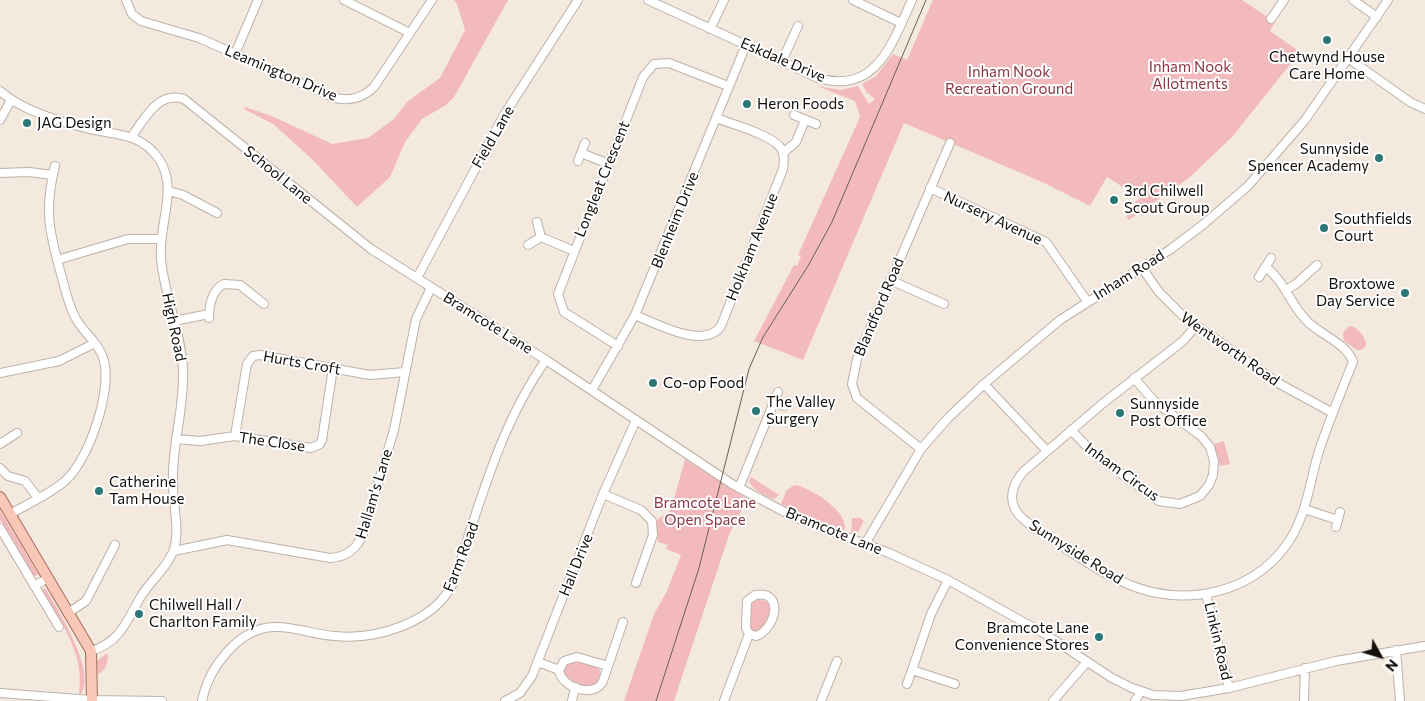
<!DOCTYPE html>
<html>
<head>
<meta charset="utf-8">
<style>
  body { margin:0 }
  #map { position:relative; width:1425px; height:701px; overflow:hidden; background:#f4e9de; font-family:Commissioner,sans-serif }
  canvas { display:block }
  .north { position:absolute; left:1355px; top:631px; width:50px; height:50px; -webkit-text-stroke:4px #fff; paint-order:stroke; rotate:129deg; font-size:14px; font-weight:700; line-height:20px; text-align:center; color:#120e0a }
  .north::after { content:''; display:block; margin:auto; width:18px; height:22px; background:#120e0a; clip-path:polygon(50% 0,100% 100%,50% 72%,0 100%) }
</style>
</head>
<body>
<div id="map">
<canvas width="1425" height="701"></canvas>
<div class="north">N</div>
</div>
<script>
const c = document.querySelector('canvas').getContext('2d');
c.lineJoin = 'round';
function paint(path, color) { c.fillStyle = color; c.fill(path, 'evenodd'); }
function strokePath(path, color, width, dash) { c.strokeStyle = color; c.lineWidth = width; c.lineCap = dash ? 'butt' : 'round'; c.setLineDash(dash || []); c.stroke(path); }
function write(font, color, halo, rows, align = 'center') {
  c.font = font + ' Commissioner,sans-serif'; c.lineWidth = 4; c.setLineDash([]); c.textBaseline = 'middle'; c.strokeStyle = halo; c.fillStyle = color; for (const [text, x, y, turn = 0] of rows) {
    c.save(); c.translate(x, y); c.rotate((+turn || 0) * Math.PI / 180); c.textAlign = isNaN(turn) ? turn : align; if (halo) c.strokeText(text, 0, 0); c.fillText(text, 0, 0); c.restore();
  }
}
paint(new Path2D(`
  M454 0H508L454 97 446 105 422 119 405 142 390 177 357 207 313 160 273 124 244 109 245 107 274 117 332 144 368 138 394 119 408 101 440 78 465 30 457 4Z
  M933 0H1242L1275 22 1270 31 1300 52 1232 137 1190 177 1129 220 1127 217V210L1140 198 1107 177 1090 206 1042 182 904 123 803 360 754 341 794 265 797 266 801 256 798 255 860 117 855 101 817 86 841 90 858 86 869 104 875 99 867 93 862 84 876 76 893 54 907 60Z
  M1349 326C1357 326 1366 337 1366 345L1362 350H1357L1344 341 1343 333Z
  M1224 441 1230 464 1220 466 1214 444Z
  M685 459 747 499 729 535 674 701H624L654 614 667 591 681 555 666 549 668 545 658 542 657 520 671 510Z
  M751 477 779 495 774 499C764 497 753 488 749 482Z
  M794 485C809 486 853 514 844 532L781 504 786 491Z
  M0 510 38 574 34 577 0 520Z
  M852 518H860L864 521 857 534 851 533Z
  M45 588C57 608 97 671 81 694L79 693C85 653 61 623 42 590Z
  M756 598 768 602 772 612 761 629 754 632 750 628V603Z
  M107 653C110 659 105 672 98 674L97 661Z
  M575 659 598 667C613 691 565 694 563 668Z`), '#f3babe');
const minor = new Path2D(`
  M126 0 132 14 141 21 199 38 335 98C349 101 363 98 374 87L432 0
  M344 0 410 33
  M648 0 818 78C877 95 892 43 912 0
  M853 0 901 23
  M1353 0 1377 17
  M1271 19 1284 0
  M710 29 724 0
  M235 54 258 0
  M1348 58 1410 102 1425 109
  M782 61 798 26
  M0 91C22 110 55 120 82 127 112 136 139 130 159 159 179 189 158 224 161 258 164 296 181 331 183 369 185 408 171 446 173 485 173 505 180 529 174 549 168 567 150 581 140 598 126 623 120 642 91 651
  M794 115 816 124
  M0 120 11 100
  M132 136C145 118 158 91 184 99L371 249 546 360 732 484 794 517 889 553 948 580 1045 634 1112 678 1132 688 1153 695 1181 696 1229 688 1336 661 1425 646
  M581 153 609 164
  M783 153 796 142 805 120
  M578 161 585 143
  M0 173 29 172 53 175
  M930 188 1046 242 1087 301
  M169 191 183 195 217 213
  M541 237 574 251
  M528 245 541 237 537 222
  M57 260 128 239H160
  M1142 268 1159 292 1183 316 1278 383 1333 413
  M1259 277 1271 258
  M417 278 504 115 578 0
  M890 280 944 304
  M1286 290 1296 284 1317 265
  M635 315C657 324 705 350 721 326L783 169C784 161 785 153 780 147 769 134 732 124 716 118
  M209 318C209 306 212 289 224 284L240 285 264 304
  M174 321 209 314
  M1196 326 1183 341 1102 404 1024 471C1015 481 1008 495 1015 509 1021 522 1050 537 1062 546 1085 561 1108 577 1135 587 1188 606 1250 593 1285 547 1307 518 1309 483 1319 451 1329 421 1341 392 1353 362 1348 345 1322 335 1309 323 1291 307 1286 283 1267 268
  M618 346 564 312 558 294 643 77 654 64 669 63 728 86
  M0 373 59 361 95 343
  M984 384 1047 451
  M592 390 635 315 746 45
  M774 402 784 406
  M1071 430 1094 454 1159 501 1180 504 1200 496 1209 485 1213 475 1214 461 1210 447 1201 436 1155 402 1134 378
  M235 436 247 364 253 356 260 355 370 375 405 372
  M176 439 200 441 235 436 311 448 320 444 322 440 333 368
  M0 444 17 433
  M921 449 857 398 852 384 857 359 950 143
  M0 468 8 476 25 481 38 498
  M739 488 778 392
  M603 494 641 510 652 521 653 535 636 583
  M1304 509 1338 520
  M10 514C28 504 50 494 65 481 89 460 112 391 104 361 100 343 83 333 75 317 68 304 65 288 61 274 49 231 44 210 55 166
  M1336 527 1340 512
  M0 528 59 627
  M865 544 921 449 948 418 984 384 1060 320 1171 249 1205 223 1248 186 1305 120 1388 0
  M174 551 227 540 330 558C346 557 357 549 363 534L394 430 416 319 431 288
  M948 580 931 614 912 670 955 684
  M34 586 48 578
  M1206 594 1229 688
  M68 613 86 601 115 545
  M1396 650 1400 701
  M538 662 559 670 564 661 577 657 608 666
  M559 670C561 688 595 699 603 681L623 622
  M907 684 912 670
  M0 693 92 700 162 701
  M202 701C208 669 238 628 274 627 294 626 315 635 335 636 376 640 434 623 453 583 479 507 499 426 546 360
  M505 701 520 693 532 676 603 494 636 420
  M572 701 575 687
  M724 701 749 634 746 628 747 601 755 595C785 590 776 629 756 636L749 634
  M821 701 837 661
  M1053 701 1087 662
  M1135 701 1141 691
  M1304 701 1305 668`);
const major = new Path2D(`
  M0 497 91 651 92 701`);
strokePath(minor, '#bdb2a8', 10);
strokePath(major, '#a46e5b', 12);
strokePath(minor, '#fff', 8);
strokePath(major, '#f8c7b6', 10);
strokePath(new Path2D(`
  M656 701 699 568 749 369 763 337 808 266 832 222 926 0`), '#655f58', 1);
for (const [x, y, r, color] of [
  [1327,40,5,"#2d7676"],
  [747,104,5,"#2d7676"],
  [27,123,5,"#2d7676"],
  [1379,158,5,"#2d7676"],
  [1114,200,5,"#2d7676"],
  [1324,228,5,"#2d7676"],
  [1405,293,5,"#2d7676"],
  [653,383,5,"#2d7676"],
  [756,411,5,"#2d7676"],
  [1120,413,5,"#2d7676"],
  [99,491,5,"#2d7676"],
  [139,614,5,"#2d7676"],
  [1099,637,5,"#2d7676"]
]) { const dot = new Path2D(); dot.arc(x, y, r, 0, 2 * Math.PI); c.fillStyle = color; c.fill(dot); strokePath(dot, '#fff', 2); }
write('15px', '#120e0a', '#fff', [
  ["Chetwynd House",1327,57,"center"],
  ["Care Home",1327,74,"center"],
  ["Heron Foods",757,104],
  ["JAG Design",37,123],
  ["Sunnyside",1369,149,"right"],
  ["Spencer Academy",1369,166,"right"],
  ["3rd Chilwell",1124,191],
  ["Scout Group",1124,208],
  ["Southfields",1334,219],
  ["Court",1334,236],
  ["Broxtowe",1395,284,"right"],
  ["Day Service",1395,301,"right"],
  ["Co-op Food",663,383],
  ["The Valley",766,402],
  ["Surgery",766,419],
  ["Sunnyside",1130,404],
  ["Post Office",1130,421],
  ["Catherine",109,482],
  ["Tam House",109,499],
  ["Chilwell Hall /",149,605],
  ["Charlton Family",149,622],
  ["Bramcote Lane",1089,628,"right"],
  ["Convenience Stores",1089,645,"right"]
], 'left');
write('15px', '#120e0a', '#fff', [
  ["Eskdale Drive",783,60,23],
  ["Leamington Drive",281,73,23],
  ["Field Lane",493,137,-60],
  ["School Lane",278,175,39],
  ["Longleat Crescent",602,179,-68],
  ["Nursery Avenue",993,218,25],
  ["Blenheim Drive",675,220,-68],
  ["Holkham Avenue",752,247,-68],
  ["Inham Road",1129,275,-32],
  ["Blandford Road",879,307,-67],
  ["Bramcote Lane",488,323,32],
  ["High Road",174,327,78],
  ["Wentworth Road",1230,349,35],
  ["Hurts Croft",302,363,10],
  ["The Close",272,442,8],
  ["Inham Circus",1122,472,36],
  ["Hallam's Lane",374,494,-73],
  ["Bramcote Lane",834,531,22],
  ["Sunnyside Road",1076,552,32],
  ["Farm Road",461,557,-69],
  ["Hall Drive",576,565,-68],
  ["Linkin Road",1218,641,77]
]);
write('15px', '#8a3543', '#fff', [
  ["Inham Nook",1190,67],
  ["Allotments",1190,84],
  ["Inham Nook",1009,72],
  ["Recreation Ground",1009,89],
  ["Bramcote Lane",705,503],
  ["Open Space",705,520]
]);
</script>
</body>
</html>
